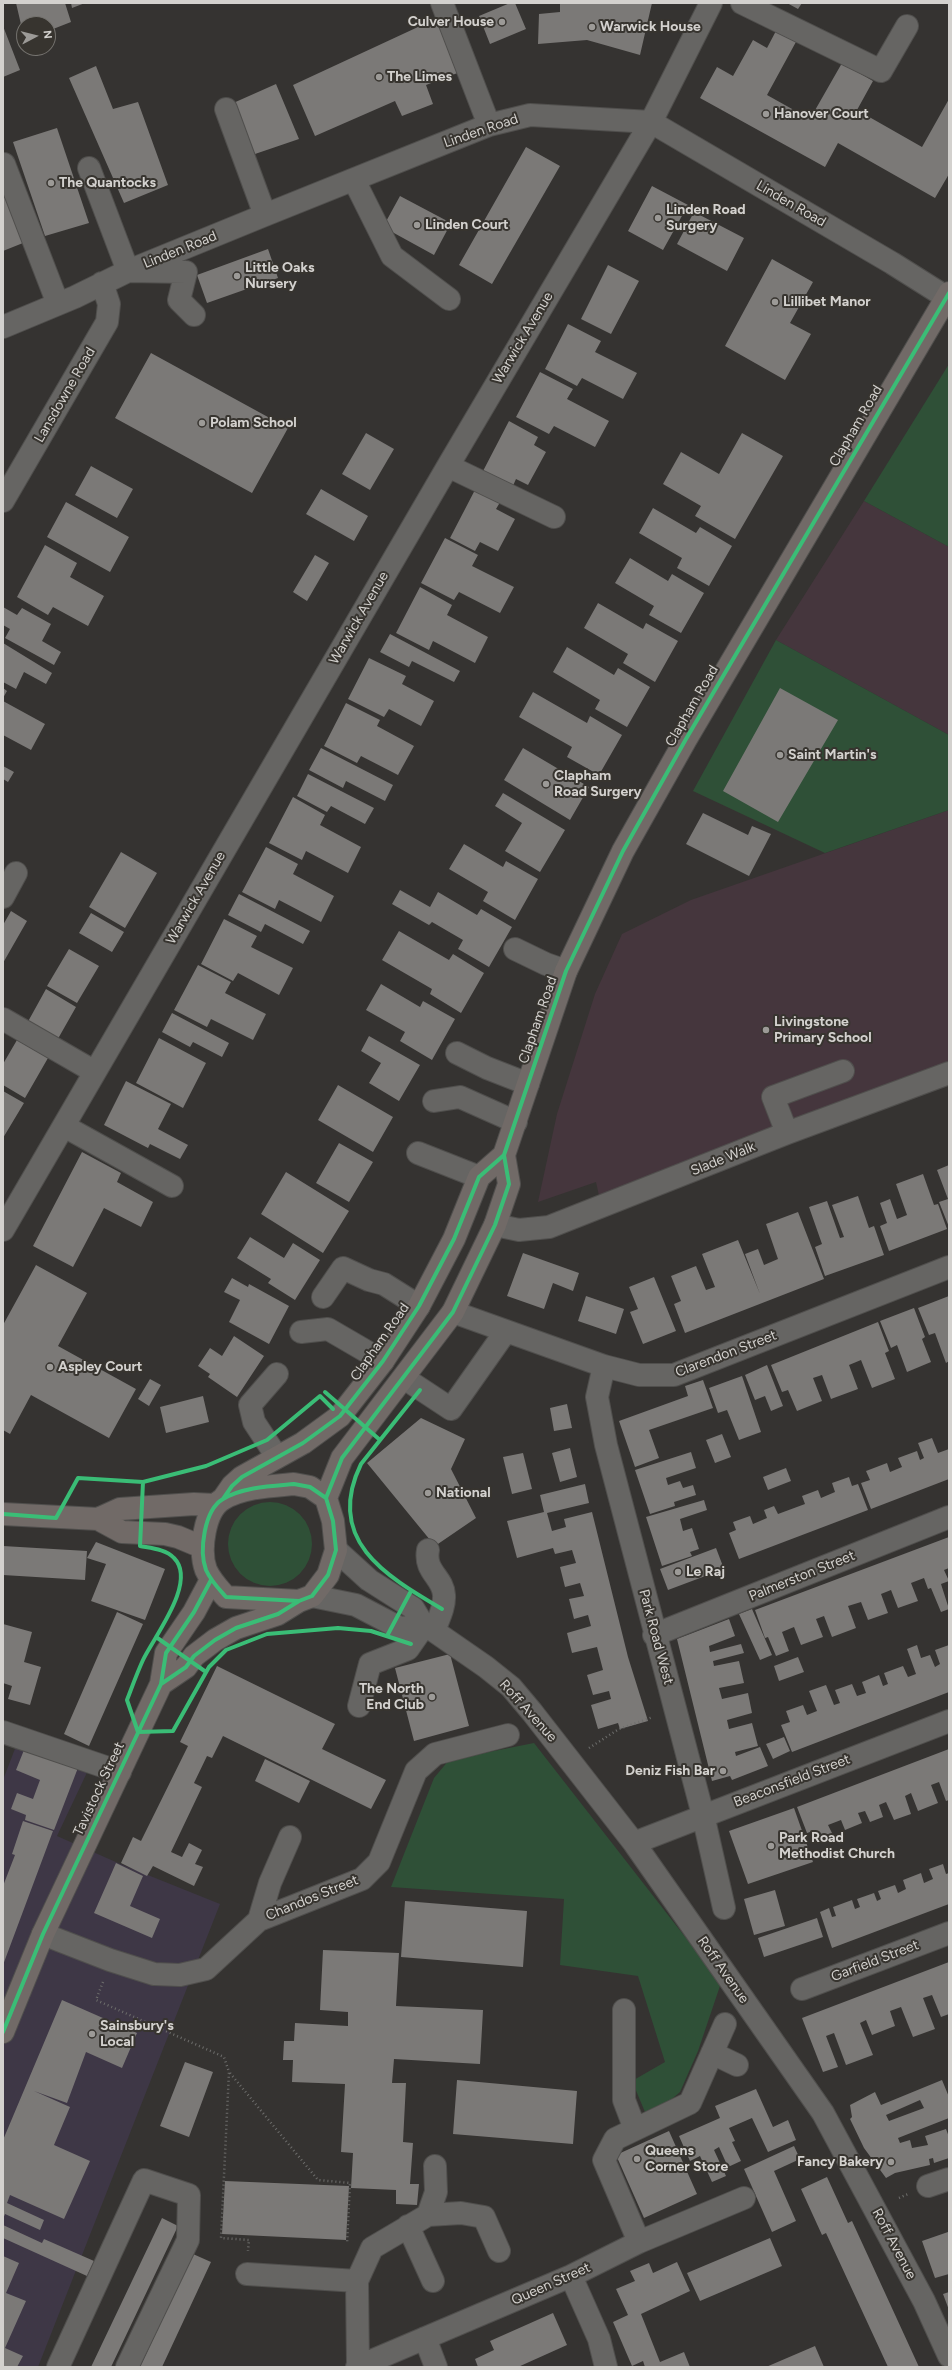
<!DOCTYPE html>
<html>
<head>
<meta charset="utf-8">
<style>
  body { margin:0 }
  #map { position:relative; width:952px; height:2370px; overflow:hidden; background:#353331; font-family:Figtree,sans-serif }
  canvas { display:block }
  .frame { position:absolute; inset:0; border:4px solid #d3d1ce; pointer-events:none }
  .north { position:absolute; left:16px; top:16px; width:40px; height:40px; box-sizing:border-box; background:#37342f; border:1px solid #75736f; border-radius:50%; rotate:83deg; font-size:11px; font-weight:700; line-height:16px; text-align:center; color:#d3d1ce }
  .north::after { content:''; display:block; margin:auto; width:14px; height:18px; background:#9c9a97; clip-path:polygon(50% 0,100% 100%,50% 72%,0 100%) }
</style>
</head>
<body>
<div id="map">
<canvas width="952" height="2370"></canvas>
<div class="frame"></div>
<div class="north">N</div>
</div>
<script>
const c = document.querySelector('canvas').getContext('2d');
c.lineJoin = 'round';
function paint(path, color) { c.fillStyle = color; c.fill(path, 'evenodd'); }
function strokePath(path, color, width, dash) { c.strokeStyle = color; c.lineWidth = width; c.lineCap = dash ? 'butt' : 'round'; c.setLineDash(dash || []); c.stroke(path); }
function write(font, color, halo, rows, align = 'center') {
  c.font = font + ' Figtree,sans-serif'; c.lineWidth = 4; c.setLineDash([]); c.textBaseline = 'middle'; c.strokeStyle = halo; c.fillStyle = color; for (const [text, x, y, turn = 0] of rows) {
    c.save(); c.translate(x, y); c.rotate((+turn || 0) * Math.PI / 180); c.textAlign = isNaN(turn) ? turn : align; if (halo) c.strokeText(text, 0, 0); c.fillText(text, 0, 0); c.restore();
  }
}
paint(new Path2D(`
  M16 1746 91 1764 57 1836 118 1863 220 1904 38 2367H3V1780Z`), '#3e3746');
paint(new Path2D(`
  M864 501 949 547V735L776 640Z
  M949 810V1067L600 1200 596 1182 538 1202 557 1114 595 994 622 934 691 900Z`), '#45363d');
paint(new Path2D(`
  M949 364V547L864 501Z
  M776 640 949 735V810L825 853 693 791Z
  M228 1544a42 42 0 1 1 84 0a42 42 0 1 1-84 0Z
  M534 1743 721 1983 698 2051 680 2092 666 2104 645 2112 632 2081 665 2062 638 1976 560 1965 564 1899 391 1887 434 1778 449 1760Z`), '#2f5037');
paint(new Path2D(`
  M16 3H65L71 22 48 31V24H24L23 33Z
  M71 3H85L72 8Z
  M510 3H515L526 29 490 44 479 16Z
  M560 3H652L640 55 587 40 538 44 539 14 560 12Z
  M787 3H802L798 9Z
  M446 14 468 69 426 85 433 104 402 116 395 101 315 136 293 85Z
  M3 26 20 70 3 77Z
  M777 29 797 40 767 95 810 119 842 63 873 81 857 110 922 147 949 99V174L935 198 838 143 825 167 700 98 717 67 733 76 753 40 767 48Z
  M96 66 113 109 138 102 168 185 124 203 69 78Z
  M276 84 299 139 255 154 231 104Z
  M57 128 89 223 45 236 13 142Z
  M526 147 560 166 492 284 459 265Z
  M652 186 688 205 663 250 628 231Z
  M3 192 23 243 3 251Z
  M400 196 451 223 434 255 383 227Z
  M694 212 744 238 727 271 677 244Z
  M268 249 278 278 207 303 197 275Z
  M772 259 813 282 790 323 811 334 785 380 725 346Z
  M608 265 639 281 611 334 581 319Z
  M568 324 601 341 595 352 637 373 623 399 582 378 577 386 545 369Z
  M151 353 288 428 252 493 115 418Z
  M540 372 573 389 567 399 609 421 595 447 554 426 549 434 516 417Z
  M509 421 538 437 534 445 546 452 528 485 516 479 512 488 482 473Z
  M366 433 394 449 370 490 342 474Z
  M742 433 783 456 735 539 695 516 701 506 663 484 681 452 719 474Z
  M91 466 133 489 117 518 75 495Z
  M477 486 502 499 496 509 515 519 498 551 480 542 475 551 450 538Z
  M321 489 368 516 354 541 306 514Z
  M66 502 129 537 110 572 47 537Z
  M653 508 696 533 700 527 732 546 709 586 677 568 682 558 639 533Z
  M445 538 478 555 472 566 514 587 500 613 459 592 454 600 421 583Z
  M45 545 77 563 70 577 104 596 88 626 53 607 48 615 17 597Z
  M315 555 329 563 307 601 293 592Z
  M630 558 668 581 672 574 704 593 681 633 649 615 654 606 615 583Z
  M420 587 452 605 447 615 488 637 475 663 433 641 429 650 396 633Z
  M598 603 643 629 646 623 678 641 655 682 623 663 628 654 584 628Z
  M3 607 17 615 22 608 51 624 42 641 61 652 54 665 5 638 10 629 3 625Z
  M390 634 460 671 454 682 412 661 409 667 380 652Z
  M3 643 52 673 46 684 24 672 16 689 3 682Z
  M567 647 614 675 618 668 650 687 627 727 595 709 600 700 553 672Z
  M369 658 406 676 402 684 434 701 421 726 389 709 384 717 348 699Z
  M3 688 7 691 3 698Z
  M780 688 838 720 778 822 723 791Z
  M533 692 587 723 590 716 622 735 599 775 567 757 572 747 519 717Z
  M3 701 45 724 31 750 3 735Z
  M346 703 380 720 377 726 414 746 398 775 361 756 357 763 324 746Z
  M321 748 393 785 385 801 346 781 343 788 309 770Z
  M523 748 589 787 570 820 504 780Z
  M3 766 14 772 8 782 3 779Z
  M308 774 374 808 365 824 331 806 327 812 297 796Z
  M503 793 565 830 540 872 505 851 522 823 495 806Z
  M293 797 325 815 320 825 361 847 348 873 306 851 302 860 269 843Z
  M703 813 748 835 752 826 771 834 749 876 686 844Z
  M464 844 503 867 506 861 538 879 515 920 483 901 488 892 449 869Z
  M266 847 298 864 293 874 334 896 321 922 279 900 275 909 242 892Z
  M121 852 157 873 125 928 89 907Z
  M400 890 430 907 438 892 477 915 481 909 512 927 489 967 458 949 463 940 432 922 429 925 392 904Z
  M239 894 310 931 303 944 265 924 261 932 228 915Z
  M11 911 27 921 3 963V925Z
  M91 913 124 932 112 952 79 933Z
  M224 919 257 936 251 947 293 968 279 995 238 973 233 981 201 964Z
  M399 931 449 960 453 954 484 973 461 1013 430 994 432 989 382 960Z
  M69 949 99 966 77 1003 47 986Z
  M198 965 231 982 225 993 266 1014 253 1040 211 1019 207 1027 174 1010Z
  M381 984 420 1007 423 1001 455 1019 432 1060 400 1041 405 1032 366 1010Z
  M46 989 76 1007 55 1044 25 1027Z
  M172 1013 229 1043 222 1057 193 1042 190 1047 162 1032Z
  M369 1036 420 1065 399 1101 369 1083 381 1063 361 1051Z
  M159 1038 206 1063 183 1108 136 1083Z
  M17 1040 48 1058 25 1098 3 1085V1064Z
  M126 1081 171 1104 158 1129 188 1145 180 1159 150 1144 148 1148 104 1125Z
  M338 1085 393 1117 373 1152 318 1120Z
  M3 1091 24 1103 3 1138Z
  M339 1143 373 1162 349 1202 316 1183Z
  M82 1152 121 1173 117 1182 153 1202 141 1227 104 1208 73 1267 33 1246Z
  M949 1165V1227L939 1202 948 1199 937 1170Z
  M286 1172 349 1211 323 1253 261 1214Z
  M923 1174 934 1205 938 1204 947 1229 889 1251 880 1226 887 1223 880 1203 890 1199 897 1219 907 1215 896 1184Z
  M858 1196 869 1228 874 1226 884 1255 825 1276 815 1247 822 1244 809 1207 827 1201 840 1238 844 1237 832 1205Z
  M798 1212 824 1279 685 1333 674 1304 681 1301 671 1276 696 1266 706 1290 715 1287 702 1254 738 1240 760 1294 745 1254 758 1249 764 1265 778 1259 766 1224Z
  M250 1237 284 1258 293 1243 320 1260 295 1300 268 1283 271 1279 237 1258Z
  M523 1253 579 1273 573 1291 553 1283 544 1309 507 1296Z
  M36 1265 87 1293 58 1346 136 1389 109 1438 31 1395 10 1434 3 1430V1325Z
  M654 1277 676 1331 643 1344 630 1312 638 1309 629 1287Z
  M232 1278 248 1287 249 1284 289 1306 269 1344 229 1322 240 1300 224 1292Z
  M586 1296 624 1309 616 1334 578 1321Z
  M949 1296V1361L946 1363 935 1333 929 1335 918 1308Z
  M914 1308 925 1337 922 1339 931 1362 907 1372 897 1345 891 1348 880 1321Z
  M878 1322 889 1351 885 1353 895 1379 872 1388 861 1360 849 1365 858 1389 831 1399 822 1375 813 1378 822 1401 797 1411 788 1390 782 1392 771 1365Z
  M234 1336 264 1356 237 1397 208 1377 210 1374 198 1366 210 1348 222 1356Z
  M767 1365 783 1406 771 1411 765 1396 755 1400 745 1375Z
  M742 1376 761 1432 739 1440 727 1410 718 1413 709 1388Z
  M150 1379 161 1385 149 1406 138 1399Z
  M703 1380 713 1408 649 1430 659 1458 635 1467 619 1421 688 1396 685 1386Z
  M203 1396 209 1422 166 1433 160 1407Z
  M567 1404 572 1428 554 1431 550 1408Z
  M421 1418 465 1439 451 1469 476 1518 435 1546 367 1463Z
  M722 1434 731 1457 715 1463 706 1440Z
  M932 1438 938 1453 949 1449V1479L871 1509 861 1483 870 1480 866 1471 887 1463 890 1472 902 1467 898 1458 917 1451 920 1460 924 1458 918 1443Z
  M570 1448 577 1477 560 1482 552 1453Z
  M691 1452 696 1468 666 1478 668 1485 680 1481 683 1488 693 1485 696 1495 674 1502 675 1506 650 1514 635 1470Z
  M523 1453 532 1489 512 1494 503 1457Z
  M786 1468 791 1481 768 1490 763 1477Z
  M849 1477 852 1486 858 1484 868 1510 739 1559 729 1533 736 1530 733 1522 750 1516 753 1524 767 1518 764 1510 774 1506 778 1514 805 1504 802 1496 818 1490 821 1498 835 1492 832 1483Z
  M585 1484 589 1503 547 1513 552 1531 566 1527 564 1519 592 1512 628 1657 648 1721 620 1729 618 1723 598 1729 591 1705 611 1699 609 1691 593 1695 587 1675 603 1670 597 1647 572 1653 567 1633 591 1626 588 1615 574 1619 569 1599 584 1596 580 1583 565 1587 560 1567 576 1563 572 1550 555 1554 553 1548 517 1558 507 1521 544 1512 540 1495Z
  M704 1500 707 1510 680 1519 683 1531 692 1528 699 1549 690 1552 692 1556 662 1566 646 1517Z
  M949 1537V1568L944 1570 949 1581 941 1584 949 1609 941 1612 931 1588 928 1589 924 1578 911 1583 918 1601 898 1608 891 1590 881 1594 888 1613 868 1620 861 1602 848 1606 856 1628 832 1637 824 1616 816 1619 823 1637 801 1645 794 1627 782 1632 789 1651 776 1656 768 1637 765 1638 755 1610Z
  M96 1542 165 1569 145 1620 91 1601 106 1564 87 1558Z
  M3 1546 87 1551 85 1580 3 1575Z
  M716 1548 724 1569 668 1590 660 1569Z
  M752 1609 772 1655 760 1660 739 1614Z
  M117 1612 143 1624 89 1746 64 1734Z
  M729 1619 735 1636 709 1646 710 1652 741 1644 744 1653 713 1661 714 1666 739 1661 744 1683 719 1688 722 1699 748 1693 752 1713 727 1720 729 1729 752 1723 758 1746 735 1752 736 1756 760 1747 768 1766 732 1780 730 1776 712 1781 677 1639Z
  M3 1624 32 1632 24 1662 41 1667 30 1705 8 1699 12 1686 3 1683Z
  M917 1645 921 1658 930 1655 935 1667 940 1664 935 1650 949 1645V1692L792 1752 781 1725 790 1722 786 1711 803 1705 807 1715 817 1711 809 1691 826 1685 834 1705 840 1703 835 1690 852 1684 857 1696 866 1693 862 1682 879 1675 883 1686 888 1684 884 1673 903 1666 908 1677 916 1674 907 1649Z
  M450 1654 469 1726 414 1741 395 1668Z
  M798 1657 804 1672 779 1681 774 1666Z
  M217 1666 335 1724 322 1749 386 1780 371 1809 223 1736 212 1758 207 1756 194 1783 202 1787 171 1852 182 1857 189 1843 202 1850 195 1864 203 1867 194 1886 153 1866 147 1876 121 1863 133 1837 141 1841 188 1746 180 1742Z
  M784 1737 790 1751 773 1759 766 1744Z
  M949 1749V1800L946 1801 939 1782 931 1785 938 1803 918 1811 911 1793 905 1796 911 1814 894 1820 886 1802 879 1805 883 1817 870 1822 865 1811 858 1813 862 1823 845 1830 841 1820 828 1825 833 1835 816 1841 813 1831 807 1833 797 1807Z
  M24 1750 48 1759 51 1752 81 1760 54 1830 25 1820 26 1815 11 1809 17 1793 33 1799 40 1780 16 1770Z
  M265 1759 310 1781 299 1803 255 1781Z
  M794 1808 813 1862 748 1884 729 1831Z
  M23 1821 53 1831 3 1965V1886L15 1855 12 1854Z
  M116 1863 143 1876 130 1906 160 1919 152 1938 94 1913Z
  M943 1864 946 1874 949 1873V1904L832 1948 820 1912 829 1908 832 1917 836 1916 833 1907 852 1900 855 1909 860 1907 857 1899 874 1893 877 1901 881 1899 878 1891 895 1885 898 1893 906 1889 903 1880 921 1873 924 1883 933 1879 929 1869Z
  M775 1890 785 1926 754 1935 744 1899Z
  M405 1901 527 1911 523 1967 401 1957Z
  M817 1918 823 1937 764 1957 758 1938Z
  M323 1950 399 1953 396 2006 483 2010 480 2064 394 2059 392 2083H406L403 2142 413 2143 410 2184H419L417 2205 396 2204V2190L351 2188 353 2153 341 2152 345 2084 292 2082 293 2060H283L284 2041H294L295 2023 348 2026V2012L320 2010Z
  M949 1962V2014L941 2017 932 1995 923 1998 935 2029 913 2037 901 2007 890 2011 895 2026 872 2035 866 2020 860 2023 873 2055 846 2065 834 2033 826 2036 838 2067 823 2072 802 2018Z
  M62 2000 137 2033 122 2068 86 2052 67 2103 34 2091 70 2107 54 2145 90 2161 64 2219 10 2195 7 2203 44 2220 40 2230 5 2214 3 2219V2140Z
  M185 2062 213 2072 189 2137 160 2126Z
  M457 2080 577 2091 573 2144 453 2134Z
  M942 2080 949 2097V2118L898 2138 900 2143 910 2140 912 2148 928 2145 925 2136 946 2129 949 2137V2158L934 2163 933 2158 929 2159 930 2165 895 2173 886 2178 864 2148 850 2119 852 2117 850 2105 875 2092 881 2105ZM920 2100 924 2108 889 2121 886 2115Z
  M756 2089 773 2127 788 2120 796 2140 768 2152 752 2118 729 2128 735 2141 732 2142 741 2161 728 2167 719 2147 714 2150 726 2176 712 2182 700 2156 690 2161 679 2136 720 2118 715 2106Z
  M669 2131 697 2194 644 2218 616 2155Z
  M794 2146 800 2159 774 2171 796 2221 772 2232 744 2169Z
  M827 2177 848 2223 852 2221 919 2367H888L826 2233 822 2235 801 2189Z
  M225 2181 349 2186 346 2240 222 2234Z
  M162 2218 178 2226 111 2367H91Z
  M3 2225 42 2243 44 2239 94 2261 87 2276 3 2238Z
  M948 2232 949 2274 935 2278 922 2241Z
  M770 2238 782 2266 700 2301 687 2273Z
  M193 2254 211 2262 162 2367H140Z
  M3 2256 19 2263 6 2293 26 2301 5 2348 23 2356 17 2367H3Z
  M677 2262 690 2291 641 2314 660 2362 684 2352 690 2367H645L643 2361 632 2366 613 2322 628 2315 616 2289 635 2281 630 2271 649 2263 653 2273Z
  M949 2292V2310L943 2294Z
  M553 2313 567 2345 518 2367H478L475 2359 494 2350 490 2341Z
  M815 2346 824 2367H766Z`), '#7b7977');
const minor = new Path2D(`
  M442 3 489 125
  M742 3 881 71 907 26
  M226 109 265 215
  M4 164 58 304
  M89 168 128 271 186 272 179 300 194 315
  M354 180 392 256 449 299
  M3 327 75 297 128 271 265 215 489 125 530 115 651 122 892 263 946 297
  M448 466 554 517
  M3 501 107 322 109 304 102 283
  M3 897 16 873
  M515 949 546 964 566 971
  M3 1019 95 1072
  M457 1053 487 1068 528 1084
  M434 1101 460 1097 516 1122
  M64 1126 172 1186
  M787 1133 773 1097 843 1071
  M418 1153 479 1177
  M495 1225 519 1230 549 1227 787 1133 949 1073
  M3 1230 448 466 651 122 711 3
  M323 1297 343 1268 369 1280 384 1284 419 1306
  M453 1312 604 1366 639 1375H674L949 1267
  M301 1332 328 1329 383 1361
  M604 1366 597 1397 606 1445 703 1815 724 1908
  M404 1378 451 1409 506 1331
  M277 1457 254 1422 250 1405 277 1374
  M336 1550 369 1580 413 1608 424 1626
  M428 1550C424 1572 443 1577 444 1595 445 1607 438 1620 434 1631
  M312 1596 356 1605 400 1628 424 1626 434 1631 486 1667 511 1687 532 1712 634 1843 823 2113 924 2301 949 2356
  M654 1635 949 1517
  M359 1706 370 1664 408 1649 424 1626
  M3 1732 120 1772
  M634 1843 949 1721
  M259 1920 270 1883 290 1837
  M43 1934 110 1960 154 1974 180 1975 206 1969 259 1920 362 1879 379 1862 416 1771 435 1754 508 1735
  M802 1989 949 1933
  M624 2010V2100L635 2129
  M712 2053 737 2065
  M928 2186 949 2179
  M428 2215 436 2192 435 2166
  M408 2226 433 2281
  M639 2242 604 2160 615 2139 690 2103 725 2024
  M247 2274 357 2281 358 2366
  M571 2276 599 2339 606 2367
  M357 2281 372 2248 428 2215 461 2213 484 2217 499 2251
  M425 2338 436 2367
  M58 2367 144 2180 189 2195 188 2240 127 2367
  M357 2367 571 2276 639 2242 744 2198`);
const major = new Path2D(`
  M294 1484 310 1487 326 1498 333 1521 336 1550 328 1575 312 1596 299 1601 226 1597C218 1588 211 1581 206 1570 199 1551 204 1510 223 1499 243 1487 272 1486 294 1484Z
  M326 1498 342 1458 453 1312 495 1225 509 1184 504 1155
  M223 1499 232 1486 242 1477 303 1443 340 1416 383 1361 419 1306 454 1239 479 1177 504 1155 566 971 623 851 686 739 949 293
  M3 1514 98 1519 122 1532 165 1534 178 1537 202 1547
  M98 1519 120 1509 194 1504 215 1505
  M161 1684 166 1653 194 1612 211 1580
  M3 2032 43 1934 161 1684 186 1667 194 1656 215 1640 236 1628 278 1614 299 1601`);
strokePath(minor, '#504f4d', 24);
strokePath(major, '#504f4d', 24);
strokePath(new Path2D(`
  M589 1748 619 1729 653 1717
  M103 1982 96 2000 224 2057 229 2072 221 2238 249 2240 248 2251
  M230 2073 318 2180 350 2183 347 2244
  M899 2198 908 2194`), '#6e6e6c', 2.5, [1, 3]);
strokePath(minor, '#666563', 22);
strokePath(major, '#716a67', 22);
strokePath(new Path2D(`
  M420 1390 361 1464C324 1540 386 1576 442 1609
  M325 1392 380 1440
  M294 1484 310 1487 326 1498 333 1521 336 1550 328 1575 312 1596 299 1601 226 1597C218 1588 211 1581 206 1570 199 1551 204 1510 223 1499 243 1487 272 1486 294 1484Z
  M326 1498 342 1458 453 1312 495 1225 509 1184 504 1155
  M223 1499 232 1486 242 1477 303 1443 340 1416 383 1361 419 1306 454 1239 479 1177 504 1155 566 971 623 851 686 739 949 293
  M3 1514 56 1518 78 1478 143 1482 206 1466 267 1440 320 1396 333 1409
  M387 1636 411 1591
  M156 1637 206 1672
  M161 1684 166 1653 194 1612 211 1580
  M138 1732 173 1731 209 1667 226 1650 267 1634 338 1628 371 1631 411 1644
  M138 1732 127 1700C132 1687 137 1673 143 1660 153 1638 198 1582 174 1558 166 1549 150 1548 140 1546L143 1482
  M3 2032 43 1934 161 1684 186 1667 194 1656 215 1640 236 1628 278 1614 299 1601`), '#3abd76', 4);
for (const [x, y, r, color] of [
  [502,22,4,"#9c9a97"],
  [592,27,4,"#9c9a97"],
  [379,77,4,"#9c9a97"],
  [766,114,4,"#9c9a97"],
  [51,183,4,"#9c9a97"],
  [658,218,4,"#9c9a97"],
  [417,225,4,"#9c9a97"],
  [237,276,4,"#9c9a97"],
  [775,302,4,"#9c9a97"],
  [202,423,4,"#9c9a97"],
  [780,755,4,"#9c9a97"],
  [546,784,4,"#9c9a97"],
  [766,1030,4,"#9c9a97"],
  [50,1367,4,"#9c9a97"],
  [428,1493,4,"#9c9a97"],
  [678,1572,4,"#9c9a97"],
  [432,1697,4,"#9c9a97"],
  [723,1771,4,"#9c9a97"],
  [771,1846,4,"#9c9a97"],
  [92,2034,4,"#9c9a97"],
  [637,2159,4,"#9c9a97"],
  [891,2162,4,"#9c9a97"]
]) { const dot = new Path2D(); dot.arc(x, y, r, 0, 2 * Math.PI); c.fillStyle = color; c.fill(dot); strokePath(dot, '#37342f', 1.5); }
write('bold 14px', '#d3d1ce', '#37342f', [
  ["Culver House",494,22,"right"],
  ["Warwick House",600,27],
  ["The Limes",387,77],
  ["Hanover Court",774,114],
  ["The Quantocks",59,183],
  ["Linden Road",666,210],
  ["Surgery",666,226],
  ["Linden Court",425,225],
  ["Little Oaks",245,268],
  ["Nursery",245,284],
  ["Lillibet Manor",783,302],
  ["Polam School",210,423],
  ["Saint Martin's",788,755],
  ["Clapham",554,776],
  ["Road Surgery",554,792],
  ["Livingstone",774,1022],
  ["Primary School",774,1038],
  ["Aspley Court",58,1367],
  ["National",436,1493],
  ["Le Raj",686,1572],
  ["The North",424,1689,"right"],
  ["End Club",424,1705,"right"],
  ["Deniz Fish Bar",715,1771,"right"],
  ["Park Road",779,1838],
  ["Methodist Church",779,1854],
  ["Sainsbury's",100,2026],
  ["Local",100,2042],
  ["Queens",645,2151],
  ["Corner Store",645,2167],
  ["Fancy Bakery",883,2162,"right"]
], 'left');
write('14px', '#d3d1ce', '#37342f', [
  ["Linden Road",481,131,-19],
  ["Linden Road",791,204,30],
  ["Linden Road",180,250,-22],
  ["Warwick Avenue",523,338,-59],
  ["Lansdowne Road",65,395,-60],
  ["Clapham Road",856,426,-60],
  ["Warwick Avenue",359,618,-60],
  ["Clapham Road",692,706,-60],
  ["Warwick Avenue",196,898,-60],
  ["Clapham Road",538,1020,-71],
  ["Slade Walk",723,1159,-22],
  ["Clapham Road",380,1342,-55],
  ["Clarendon Street",726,1354,-21],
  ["Palmerston Street",802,1576,-22],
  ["Park Road West",656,1637,75],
  ["Roff Avenue",528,1711,48],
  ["Beaconsfield Street",792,1781,-21],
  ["Tavistock Street",99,1789,-65],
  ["Chandos Street",312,1898,-22],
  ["Garfield Street",875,1961,-21],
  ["Roff Avenue",723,1970,55],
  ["Roff Avenue",894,2244,62],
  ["Queen Street",551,2284,-24]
]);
</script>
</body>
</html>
